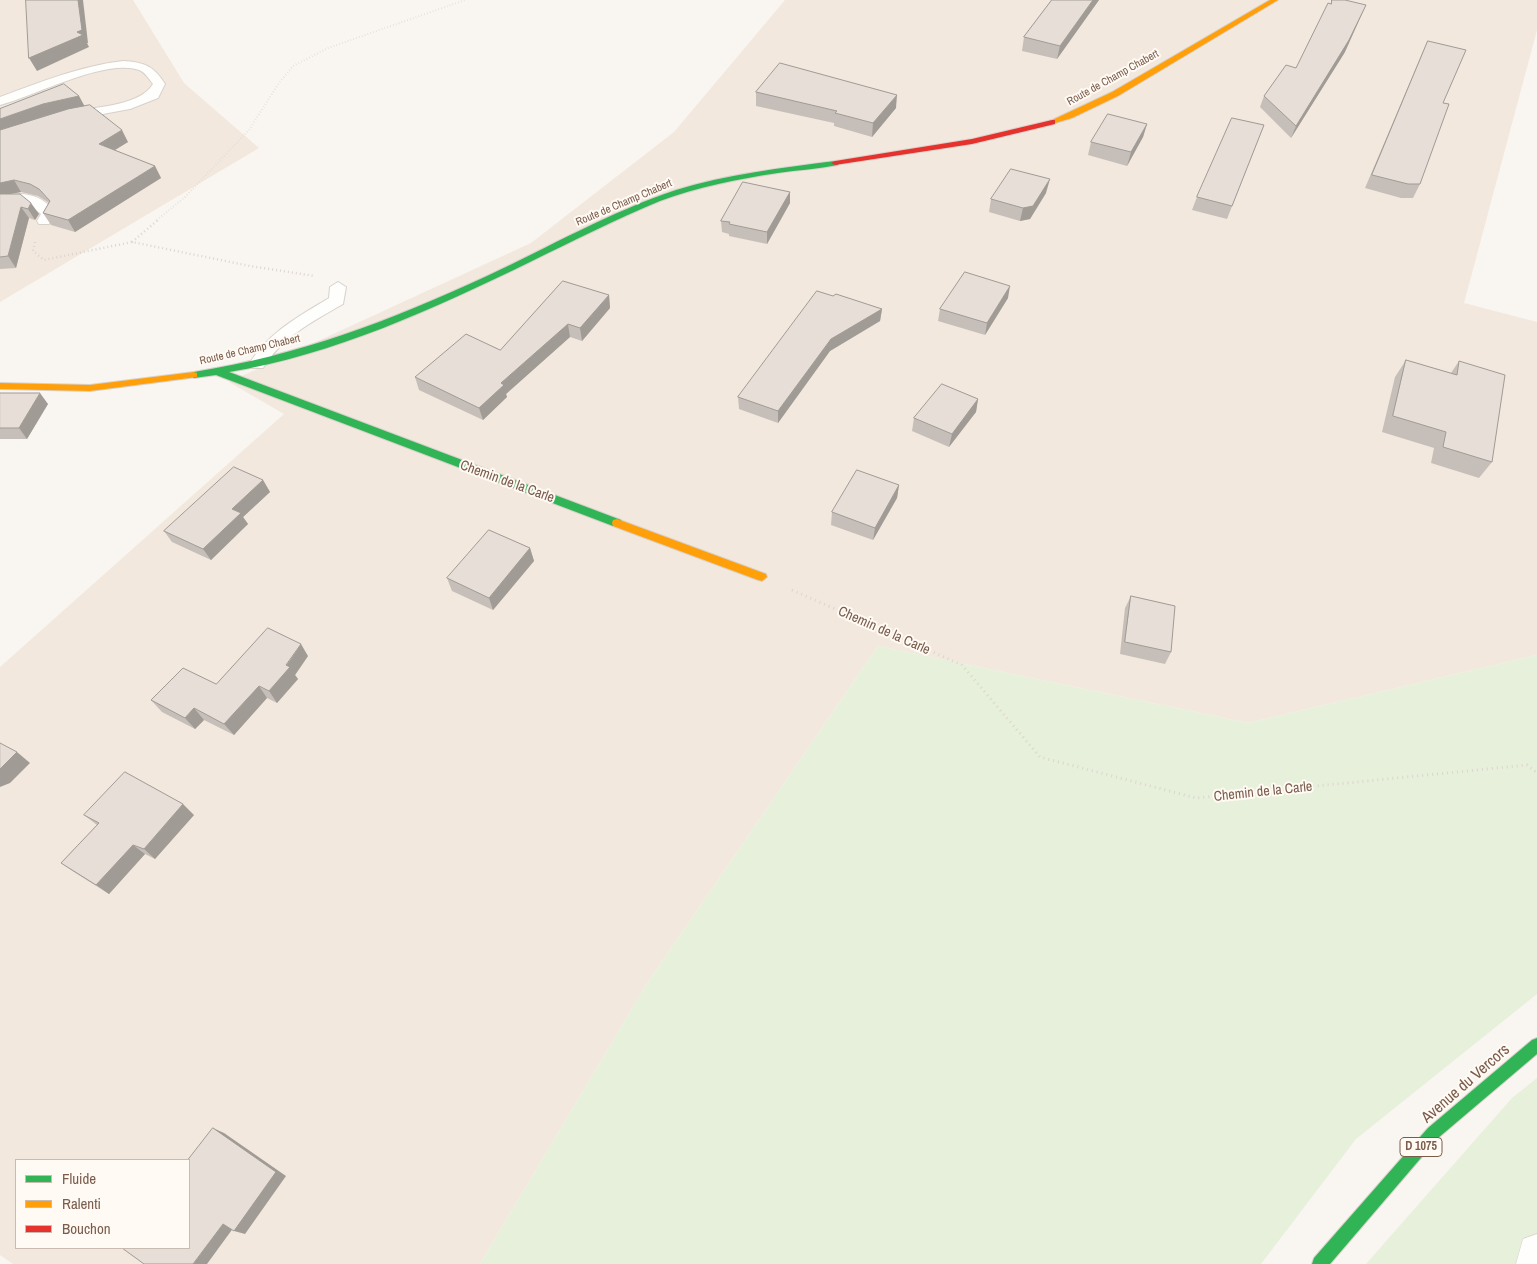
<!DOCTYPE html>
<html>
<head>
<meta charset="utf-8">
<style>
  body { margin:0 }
  #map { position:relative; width:1537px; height:1264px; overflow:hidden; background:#f9f5f0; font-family:"Archivo Narrow",sans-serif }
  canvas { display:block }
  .legend { position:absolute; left:15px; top:1159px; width:175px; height:90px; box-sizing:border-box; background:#fffaf3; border:1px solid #cabbb1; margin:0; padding:6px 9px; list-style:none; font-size:15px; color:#7a5c4d }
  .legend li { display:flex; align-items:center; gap:10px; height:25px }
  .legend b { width:25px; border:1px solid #cabbb1 }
</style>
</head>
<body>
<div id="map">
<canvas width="1537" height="1264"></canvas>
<ul class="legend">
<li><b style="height:6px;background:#30b455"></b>Fluide</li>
<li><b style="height:6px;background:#ff9f0a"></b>Ralenti</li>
<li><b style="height:6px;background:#e5322d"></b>Bouchon</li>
</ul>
</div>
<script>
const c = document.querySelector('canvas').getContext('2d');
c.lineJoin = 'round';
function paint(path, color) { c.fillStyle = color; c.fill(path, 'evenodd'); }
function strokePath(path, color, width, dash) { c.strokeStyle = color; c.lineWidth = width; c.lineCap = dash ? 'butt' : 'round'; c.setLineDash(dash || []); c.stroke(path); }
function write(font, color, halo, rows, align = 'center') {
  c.font = font + ' "Archivo Narrow",sans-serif'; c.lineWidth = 4; c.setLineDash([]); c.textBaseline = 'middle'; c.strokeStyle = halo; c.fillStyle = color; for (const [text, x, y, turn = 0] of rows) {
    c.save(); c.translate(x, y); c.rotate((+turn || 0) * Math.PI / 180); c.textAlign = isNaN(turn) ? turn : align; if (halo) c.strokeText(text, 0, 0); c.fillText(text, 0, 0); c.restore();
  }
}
paint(new Path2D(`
  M0 0H133L184 83 259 148 0 302Z
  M785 0H1537V30L1464 303 1537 322V655L1248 723 878 646 646 985 480 1264H13L0 1255V667L284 414 229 382 531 243 674 132ZM16 1160H189V1248H16Z`), '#f2e8de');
paint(new Path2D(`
  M878 646 1248 723 1537 655V994L1356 1139 1261 1264H480L646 985Z
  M1537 1078V1264H1366L1512 1098Z`), '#e7f0db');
const lane = new Path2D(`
  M123 61C144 62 154 66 165 84L158 98 130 109 70 120 65 119 63 116 65 113C89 107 140 107 153 84 149 79 145 72 139 70 106 58 34 96 0 105V97C41 82 80 66 123 61Z
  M21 194C37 195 47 201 56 214L49 224H39L37 221 41 214 28 204 0 205V197Z
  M338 282 346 287 343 304C312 322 282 337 263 368H251L249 364C269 332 298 317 329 298L330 287Z`);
const street = new Path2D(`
  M1537 1234V1264H1516L1523 1239Z`);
const fast = new Path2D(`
  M835 161H838V165C818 169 798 170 778 173 738 179 698 187 660 201 616 219 573 241 530 262 435 308 334 355 229 372L621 520 622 523 621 526H613L216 375 194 378 189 375 194 372C300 355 390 321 487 276 549 247 610 212 676 190 727 174 782 168 835 161Z
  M1537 1038V1054L1438 1138 1330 1264H1312L1314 1258 1428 1128 1532 1040Z`);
const slow = new Path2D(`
  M1270 0H1278L1118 96 1072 118 1052 124 1048 122 1112 92Z
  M194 372 197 373V377L90 391 0 389V383L90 385Z
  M617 519 766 574 767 577 762 581 758 580 613 526 612 523 613 520Z`);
const jam = new Path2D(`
  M1052 120H1055V124L972 144 835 165 831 163 835 161 972 139Z`);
strokePath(lane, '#d7d1cb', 2);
strokePath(street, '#d7d1cb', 1);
strokePath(fast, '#d9d2cb', 2);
strokePath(slow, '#d9d2cb', 2);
strokePath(jam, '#d9d2cb', 2);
strokePath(new Path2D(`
  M157 220 185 197 249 130 279 83 293 66 328 48 465 0`), '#dcd5d0', 2, [0.5, 2.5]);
strokePath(new Path2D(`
  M35 242 33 251 44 260 132 242 250 266 315 276
  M132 242 159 219`), '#dcd5d0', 2.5, [1, 3]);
strokePath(new Path2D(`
  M792 590 962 665 1040 757 1196 798 1527 765 1537 773`), '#dcd5d0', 3, [1, 4]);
paint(lane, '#fefefd');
paint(street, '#fefefd');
paint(fast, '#30b455');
paint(slow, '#ff9f0a');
paint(jam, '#e5322d');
paint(new Path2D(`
  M1052 0H1099L1057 59 1022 51 1024 37Z
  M1428 41 1443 103 1420 184 1413 198H1401L1365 188 1422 54Z
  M1345 52 1291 138 1260 107 1264 96Z
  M756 92 896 108 872 137 834 126V123L756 106Z
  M79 96 84 106 128 142 115 150 155 166 161 178 75 232 51 225 43 213 49 203 46 201 38 196 21 192 8 194 39 214 35 220 29 218 16 268 0 269V109Z
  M1147 124 1143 137 1127 166 1088 155 1091 142Z
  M1264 125 1227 219 1192 210 1197 197Z
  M790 192V203L767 244 729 236V234L722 232 721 221Z
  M1046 193 1030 219 1020 221 989 212 991 199Z
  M609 295 610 308 582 341 570 337 506 394 507 397 483 420 419 390 415 377 500 350Z
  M833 296 882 309 880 321 830 351 778 423 739 409 738 397Z
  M1008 298 985 335 938 321 940 309Z
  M1406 360 1451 373 1459 361 1492 462 1479 478 1431 463 1434 448 1382 432 1395 377Z
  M0 393 48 404 27 439H0Z
  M978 399 976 412 949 447 912 431 914 418Z
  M263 480 270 492 243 517 248 524 211 560 172 542 164 531Z
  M899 485 897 498 873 540 831 525 832 512Z
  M530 548 534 561 493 610 452 591 447 578Z
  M1131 596 1171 652 1165 664 1120 654 1125 608Z
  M308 656 295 675 298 679 277 703 267 698 234 735 204 720 195 729 162 712 151 700 216 684Z
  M84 815H194L155 859 145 854 109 894 74 872 61 863 97 825Z`), '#c6bfb9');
paint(new Path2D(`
  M78 0H83L88 43H87L89 47 37 71 29 58Z
  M1093 0H1099L1057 59 1060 46Z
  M1366 5 1345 52 1291 138 1296 126Z
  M897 95 896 108 872 137 873 123Z
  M79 96 85 107 0 133V119L43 104Z
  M1147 124 1143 137 1127 166 1131 152Z
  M122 130 128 142 105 156 99 144Z
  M155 166 161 178 75 232 68 220Z
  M1050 179 1046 193 1030 219 1020 221 1023 208Z
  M14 180 21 192 0 196V183Z
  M790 192V203L767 244V232Z
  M31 203 39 214 35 220 28 209Z
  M21 207 29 218 16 268 8 256Z
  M1010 286 1008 298 985 335 987 323Z
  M609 295 610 308 582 341 580 328Z
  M882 309 880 321 830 351 778 423V411L831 339Z
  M568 324 570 337 506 394 507 397 483 420 479 408 501 383Z
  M40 393 48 404 27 439 19 428Z
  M978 399 976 412 949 447 952 434Z
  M263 480 270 492 243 517 248 524 211 560 203 549 232 509Z
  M899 485 897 498 873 540 875 528Z
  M530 548 534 561 493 610 489 598Z
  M301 644 308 656 295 675 298 679 277 703 269 691Z
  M259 686 267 698 234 735 224 724Z
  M194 708 204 720 195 729 185 718Z
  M17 752 30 763 10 783 0 787V769Z
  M183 804 194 815 155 859 144 849Z
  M133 845 145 854 109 894 96 885Z
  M213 1128 224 1133 286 1176 245 1234 234 1231Z
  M223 1224 234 1227 207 1264H193Z`), '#a19b96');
const building = new Path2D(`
  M26 0H78L82 30 77 32 83 35 29 58Z
  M1052 0H1093L1060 46 1024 37Z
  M1332 0H1345L1366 5 1349 40 1296 126 1264 96 1286 65 1296 68 1328 3 1331 4Z
  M1428 41 1466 50 1443 103 1449 104 1420 184H1408L1372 175Z
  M780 63 897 95 873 123 835 113 837 111 756 92Z
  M64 84 79 96 43 104 0 119V109Z
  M90 105 122 130 99 144 155 166 68 220 43 213 50 201 39 189 30 184 14 180 0 183V130L68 109Z
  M1108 114 1147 124 1131 152 1091 142Z
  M1232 118 1264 125 1232 206 1197 197Z
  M1011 169 1050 179 1033 206 1023 208 991 199Z
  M743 182 790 192 767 232 729 224 730 222 721 221Z
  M0 194H20L31 203 28 209 21 207 8 256 0 257Z
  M965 272 1010 286 987 323 940 309Z
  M563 281 609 295 580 328 568 324 501 383 504 385 479 408 415 377 466 334 500 350Z
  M817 291 833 296 836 294 882 309 831 339 778 411 738 397Z
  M1406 360 1457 375 1459 361 1505 375 1492 462 1443 447 1446 432 1393 416Z
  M942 384 978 399 952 434 914 418Z
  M0 393H40L19 428H0Z
  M234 467 263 480 232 509 241 513 203 549 164 531Z
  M857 470 899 485 875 528 832 512Z
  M489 530 530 548 489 598 447 578Z
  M1131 596 1175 606 1171 652 1125 642Z
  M268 628 301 644 286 665 290 667 269 691 259 686 224 724 194 708 185 718 151 700 183 668 216 684Z
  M0 743 17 752 0 769Z
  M125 772 183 804 144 849 133 845 96 885 61 863 99 823 84 815Z
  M213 1128 276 1172 234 1231 223 1224 193 1264H144L122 1248H189V1160H188Z`);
paint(building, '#e6ded7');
strokePath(building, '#a19b96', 1);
write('11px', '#7a5c4d', '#fffaf3', [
  ["Route de Champ Chabert",1113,78,-29],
  ["Route de Champ Chabert",624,203,-23],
  ["Route de Champ Chabert",250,350,-13]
]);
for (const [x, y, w] of [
  [1421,1147,42]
]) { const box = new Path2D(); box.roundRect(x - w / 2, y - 9.5, w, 19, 4); c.fillStyle = '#fffaf3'; c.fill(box); strokePath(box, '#7a5c4d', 1); }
write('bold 12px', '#7a5c4d', null, [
  ["D 1075",1421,1147]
]);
write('14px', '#7a5c4d', '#fffaf3', [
  ["Chemin de la Carle",507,482,20],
  ["Chemin de la Carle",884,631,24],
  ["Chemin de la Carle",1263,792,-6]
]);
write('16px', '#7a5c4d', '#fffaf3', [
  ["Avenue du Vercors",1466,1084,-41]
]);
</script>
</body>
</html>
